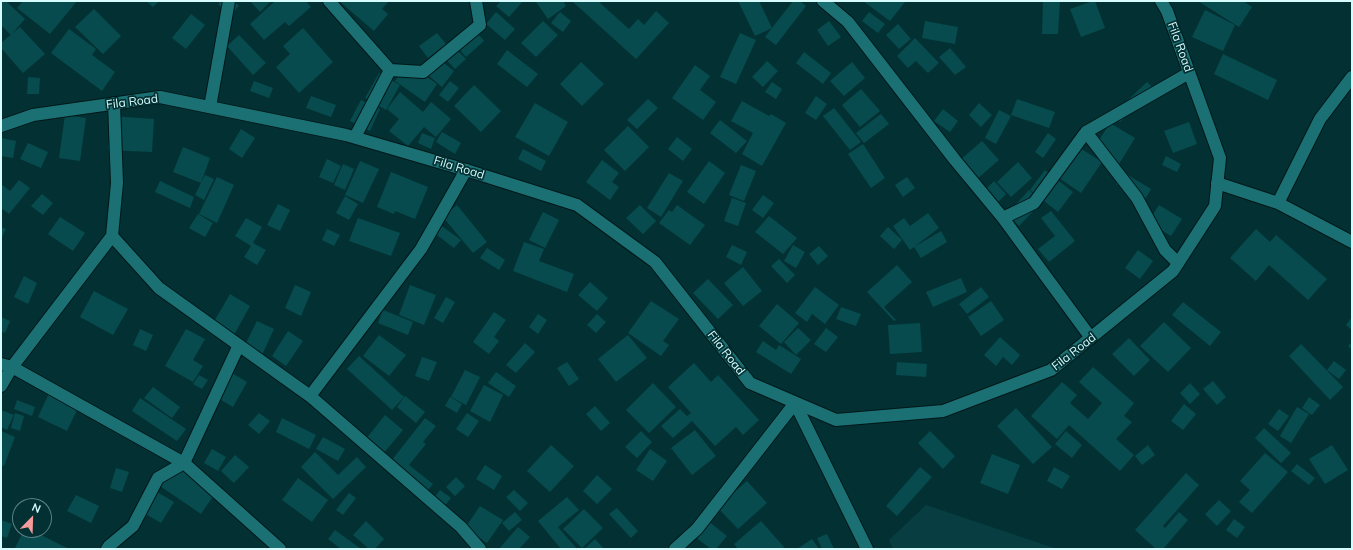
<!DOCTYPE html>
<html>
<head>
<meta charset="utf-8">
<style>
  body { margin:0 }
  #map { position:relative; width:1353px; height:550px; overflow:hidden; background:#033133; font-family:Mulish,sans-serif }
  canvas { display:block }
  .frame { position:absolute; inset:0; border:2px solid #d7fcfe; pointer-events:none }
  .north { position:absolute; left:12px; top:498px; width:40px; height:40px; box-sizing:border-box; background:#033133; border:1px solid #588284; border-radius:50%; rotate:23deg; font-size:11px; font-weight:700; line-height:16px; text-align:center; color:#d7fcfe }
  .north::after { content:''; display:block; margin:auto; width:14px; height:18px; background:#f59b9b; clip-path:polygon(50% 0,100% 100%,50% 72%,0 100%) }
</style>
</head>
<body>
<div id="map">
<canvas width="1353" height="550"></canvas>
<div class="frame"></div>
<div class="north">N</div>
</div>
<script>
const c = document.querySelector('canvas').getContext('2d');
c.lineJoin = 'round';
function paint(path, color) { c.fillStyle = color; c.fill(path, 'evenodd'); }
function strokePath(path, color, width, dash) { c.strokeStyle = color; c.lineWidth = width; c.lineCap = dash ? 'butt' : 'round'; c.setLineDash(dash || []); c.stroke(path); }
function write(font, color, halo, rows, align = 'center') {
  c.font = font + ' Mulish,sans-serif'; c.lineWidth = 3.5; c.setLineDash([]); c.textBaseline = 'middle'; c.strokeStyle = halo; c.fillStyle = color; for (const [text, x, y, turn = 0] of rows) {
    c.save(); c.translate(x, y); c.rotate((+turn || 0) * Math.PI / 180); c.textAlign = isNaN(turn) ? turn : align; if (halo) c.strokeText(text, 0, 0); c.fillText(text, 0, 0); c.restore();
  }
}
paint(new Path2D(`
  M926 505 1057 549H893L889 540Z`), '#083e41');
paint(new Path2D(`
  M1 1H6L25 19 11 35 1 25Z
  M23 1H77L50 34 17 8Z
  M146 1H159L153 7Z
  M221 1H234L239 6 230 15 218 4Z
  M250 1H271L260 12Z
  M275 1H306L311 7 289 26 285 22 264 40 250 24Z
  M339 1H389L382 9 388 14 374 31Z
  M501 1H523L509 17 496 6Z
  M538 1H563L566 6 548 19 536 2Z
  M574 1H601L600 3 629 29 638 19 644 25 656 11 669 23 636 59 573 2Z
  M738 1H759L772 28 755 36Z
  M793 1H800L806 6 776 45 765 37Z
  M863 1H904L905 2 890 21Z
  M1043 1H1060L1058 34H1042Z
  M1093 1H1095L1105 28 1081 37 1070 9Z
  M1198 1H1243L1252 7 1239 27Z
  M94 9 121 36 103 54 75 27Z
  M1205 10 1235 25 1223 51 1192 37Z
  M496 12 515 29 505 40 486 24Z
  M560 12 571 21 563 32 551 23Z
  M869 12 885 24 878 33 862 21Z
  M191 14 205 25 186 49 172 38Z
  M543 21 558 35 536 57 521 43Z
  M829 21 841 37 828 46 817 30Z
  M925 21 958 27 955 44 922 38Z
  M898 24 911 39 899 49 886 35Z
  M20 27 45 54 23 73 1 48V43Z
  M472 27 484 41 466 57 454 43Z
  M303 28 333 62 299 93 276 67 290 54 283 46Z
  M69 29 96 49 92 55 115 72 102 91 51 53Z
  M437 33 446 44 428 58 419 46Z
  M740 33 756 40 736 84 720 77Z
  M239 35 266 63 253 75 227 46Z
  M915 38 939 63 928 73 916 61 908 68 897 56Z
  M450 43 466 59 455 69 440 53Z
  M950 48 966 67 955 75 939 57Z
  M507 50 538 74 527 87 497 64Z
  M804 52 831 73 823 84 796 63Z
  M1223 54 1277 80 1268 100 1214 74Z
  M440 60 454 71 442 87 428 75Z
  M767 61 778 71 763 87 752 77Z
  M581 62 604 84 582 106 560 84Z
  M852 62 865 78 844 96 830 81Z
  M408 64 437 84 425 102 395 81Z
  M695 65 710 76 700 90 716 102 703 120 672 98Z
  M379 73 400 85 386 110 365 98Z
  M28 77 40 78 39 94H27Z
  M254 81 273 88 269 98 250 91Z
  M450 81 459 88 448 102 439 95Z
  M772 82 782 89 776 99 765 92Z
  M1147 82 1155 90 1120 122 1113 114Z
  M474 85 501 111 481 132 454 106Z
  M861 89 880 111 860 127 842 105Z
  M400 92 423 112 431 102 451 119 436 137 424 127 408 146 389 131 399 119 387 109Z
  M311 96 336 105 331 117 306 108Z
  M816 96 827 104 816 120 805 113Z
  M648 99 658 108 637 129 627 120Z
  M1017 99 1055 112 1049 128 1011 115Z
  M361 100 380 109 370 131 350 121Z
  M742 101 769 116 771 114 786 123 762 166 742 154 753 133 731 121Z
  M535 103 568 122 549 156 515 137Z
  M979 103 992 115 981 127 969 115Z
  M834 108 861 142 850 150 823 116Z
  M943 109 958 121 950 132 934 121Z
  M999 110 1011 116 996 144 985 138Z
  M881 114 889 124 864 143 856 133Z
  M65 115 86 118 80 161 59 158Z
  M110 116 154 119 152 152 108 150Z
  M720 120 747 141 736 153 710 133Z
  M1189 122 1197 144 1173 153 1164 131Z
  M1110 123 1135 138 1119 164 1094 148Z
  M628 126 649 147 625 171 604 150Z
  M241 129 255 138 242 158 229 149Z
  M442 132 461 143 455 154 436 142Z
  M422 133 435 138 431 149 418 143Z
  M1048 133 1056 139 1043 158 1035 152Z
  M677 137 692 149 683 161 668 149Z
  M1 138 16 141 13 158 1 156Z
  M982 141 999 160 977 179 960 160Z
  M28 143 48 152 41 168 20 159Z
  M863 144 885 178 871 188 848 154Z
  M183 147 210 158 201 183 173 172Z
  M1080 148 1102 162 1081 193 1059 178Z
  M523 149 546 161 541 171 518 159Z
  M1166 156 1181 164 1177 172 1162 165Z
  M327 159 341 166 333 183 319 177Z
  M602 160 619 173 612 182 619 187 610 200 586 182Z
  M360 161 379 169 363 203 345 195Z
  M709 161 725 173 704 204 687 192Z
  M1018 162 1032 178 1011 197 997 182Z
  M343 164 354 169 345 190 334 185Z
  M741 165 756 171 744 201 729 195Z
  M1045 170 1073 192 1058 212 1030 190Z
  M391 172 428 187 415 219 395 211 394 214 377 207Z
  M1123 172 1151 189 1144 201 1116 184Z
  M669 173 683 181 661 217 647 208Z
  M205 175 214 179 204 200 195 195Z
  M217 177 234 185 217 223 199 214Z
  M907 177 915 188 903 197 895 185Z
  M19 180 30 188 9 214 1 208V184L10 191Z
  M160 181 194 197 190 208 155 192Z
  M994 181 1006 194 994 206 982 193Z
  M1029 190 1042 202 1019 226 1007 214Z
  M42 194 53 203 43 215 31 206Z
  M763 195 774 203 763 218 752 210Z
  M345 196 358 204 349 220 336 213Z
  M732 198 746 203 738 226 724 221Z
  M278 204 290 210 280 231 267 225Z
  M457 205 487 242 473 253 443 217Z
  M640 205 656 221 643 234 626 218Z
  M677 205 705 225 690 245 659 223 669 210 672 212Z
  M1159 205 1182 219 1171 236 1148 222Z
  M1051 211 1075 241 1049 262 1038 249 1055 236 1041 218Z
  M543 212 559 220 545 248 529 240Z
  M928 213 939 228 910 250 893 226 904 218 910 226Z
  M198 214 213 223 205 237 189 228Z
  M769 216 797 238 783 254 755 232Z
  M60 217 85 233 73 251 48 234Z
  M246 218 262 227 253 243 266 250 257 265 244 257 251 246 235 236Z
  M358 218 400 233 391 256 349 241Z
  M439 224 461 240 454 248 433 232Z
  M1 227 6 229 1 239Z
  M888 227 902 240 894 249 880 236Z
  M327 229 340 235 334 246 322 240Z
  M1256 229 1270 242 1276 235 1327 279 1308 300 1269 265 1256 281 1230 258Z
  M941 231 947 242 921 258 914 247Z
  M524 242 544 249 539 261 574 274 567 292 513 271Z
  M732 245 747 252 741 265 726 257Z
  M793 245 805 252 796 268 784 261Z
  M819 246 828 256 818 265 809 254Z
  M487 248 505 260 499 270 480 258Z
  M1138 250 1153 261 1140 279 1125 268Z
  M779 259 795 275 787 283 771 266Z
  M897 265 912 282 884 307 896 320 894 321 867 292Z
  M743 267 762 291 743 306 724 283Z
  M24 276 37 283 28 304 14 297Z
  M961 278 967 292 933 307 926 292Z
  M708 279 733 305 718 319 693 293Z
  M590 282 608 298 597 311 578 295Z
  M295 285 311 292 301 316 285 308Z
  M410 285 436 295 424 325 399 315Z
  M815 287 839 305 825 324 812 314 807 322 795 313Z
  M981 287 989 297 967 314 959 304Z
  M94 291 128 309 113 335 80 317Z
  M230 294 250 306 229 344 208 332Z
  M446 297 455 302 443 323 434 318Z
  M651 301 679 319 663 341 669 345 661 356 628 333Z
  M991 301 1004 320 981 336 968 317Z
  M1183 302 1221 332 1210 346 1172 315Z
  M777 304 799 323 781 344 759 326Z
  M841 307 861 314 856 326 836 319Z
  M383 310 413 322 408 335 378 323Z
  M494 312 506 320 494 337 499 341 489 354 473 342Z
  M538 314 547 320 538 334 529 327Z
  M597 314 606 322 596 333 587 325Z
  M1 317 10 321 5 333 1 331Z
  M1352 317V330L1346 325Z
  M257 321 274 329 262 355 244 347Z
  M1164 322 1191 348 1168 372 1140 346Z
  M920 323 922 352 890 354 888 325Z
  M798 328 811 340 796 355 784 342Z
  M826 328 838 337 826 352 814 344Z
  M140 329 153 335 146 351 133 345Z
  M186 329 205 339 193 360 203 366 193 382 165 366Z
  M288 331 303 341 286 366 272 356Z
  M379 335 406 355 389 376 363 356Z
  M628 335 647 358 616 382 598 359Z
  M1000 337 1020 355 1012 365 1003 357 996 366 984 355Z
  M1129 338 1150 360 1134 376 1112 354Z
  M763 341 776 350 779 345 801 359 791 374 756 352Z
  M1352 342V350L1348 346Z
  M525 343 535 352 516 373 506 365Z
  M1301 344 1343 387 1330 400 1289 356Z
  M359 356 404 397 392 410 347 369Z
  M422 357 437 362 429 381 415 376Z
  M1334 361 1346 370 1339 379 1327 370Z
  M567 362 579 379 569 386 557 368Z
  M897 362 927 364 926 377 896 375Z
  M694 363 711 382 718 375 759 420 743 435 736 427 715 446 692 421 673 438 661 426 680 409 687 416 691 413 668 387Z
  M1093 367 1134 403 1124 416 1132 422 1116 439 1134 455 1120 471 1069 425 1057 439 1031 416 1062 382 1077 395 1070 403 1088 419 1102 403 1079 382Z
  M225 369 247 382 233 407 211 394Z
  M465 370 480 377 466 405 451 397Z
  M496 372 516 386 509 397 488 383Z
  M199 375 208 380 202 389 193 384Z
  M1213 381 1226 397 1217 405 1203 389Z
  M653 383 676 407 649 433 626 410Z
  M1190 383 1200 394 1190 404 1180 393Z
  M484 385 503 395 490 422 470 411Z
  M153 387 180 407 172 418 144 398Z
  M51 389 64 396 61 402 77 410 67 431 38 417Z
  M405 396 425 412 416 423 397 407Z
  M450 397 462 404 457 413 445 406Z
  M1309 397 1320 405 1312 415 1302 408Z
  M140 398 186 429 177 441 132 411Z
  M17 400 35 407 32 416 14 409Z
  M1184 404 1196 414 1183 430 1171 421Z
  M595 406 610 423 601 431 586 414Z
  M1297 407 1309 414 1291 443 1280 436Z
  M1016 408 1052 447 1033 464 997 426Z
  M1279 409 1289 416 1278 431 1268 424Z
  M1 410 14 415 7 430 1 427Z
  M15 413 24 416 20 431 11 428Z
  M259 413 270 421 259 434 248 425Z
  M467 413 479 421 468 437 456 429Z
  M385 415 403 430 383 454 366 439Z
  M282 418 316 435 309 449 276 432Z
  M425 418 436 426 423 442 426 444 409 465 433 484 425 494 388 465Z
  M1264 428 1291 453 1281 463 1255 438Z
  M695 430 716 456 692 475 671 448Z
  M1 431 15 437 4 466 1 465Z
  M641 431 652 442 637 458 625 447Z
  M930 431 955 456 943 469 918 443Z
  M1066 431 1082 445 1072 458 1055 444Z
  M323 437 345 449 338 461 316 449Z
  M551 445 574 466 550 492 527 471Z
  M1148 445 1155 455 1142 465 1135 456Z
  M1332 445 1348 470 1325 484 1309 459Z
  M212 449 226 457 218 471 204 463Z
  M650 449 667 461 653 481 636 470Z
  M315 452 338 475 357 457 366 467 333 499 301 467Z
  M1265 453 1288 472 1252 513 1239 502 1250 490 1240 481Z
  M992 454 1020 465 1008 494 980 483Z
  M235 455 249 467 234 483 221 471Z
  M175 464 216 492 201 514 160 486Z
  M1297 464 1315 478 1309 485 1291 471Z
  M485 465 502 476 494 490 476 479Z
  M920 467 932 477 897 516 886 506Z
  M1054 467 1070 476 1062 489 1047 481Z
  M116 468 129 472 122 492 110 488Z
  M1186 473 1199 485 1163 526 1165 528 1179 512 1188 520 1163 549H1156L1135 530Z
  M597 475 612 489 597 504 583 491Z
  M456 477 465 486 455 496 446 487Z
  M298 478 328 500 312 522 282 500Z
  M747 481 767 503 738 529 717 507Z
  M440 490 451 498 438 514 428 505Z
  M514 490 528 503 520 511 506 497Z
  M157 492 174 502 161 523 144 513Z
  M349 493 356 498 343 515 336 510Z
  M76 495 99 506 91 523 67 511Z
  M567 497 579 510 558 527 577 549H561L538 521Z
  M1219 500 1231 511 1217 526 1205 514Z
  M480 506 503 520 487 543 465 528Z
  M617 508 638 531 631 538 609 514Z
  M584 509 603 528 582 548 563 529Z
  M515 512 522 520 509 531 502 523Z
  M1234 519 1245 527 1237 538 1226 530Z
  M1 520 12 524 7 538 1 536Z
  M707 520 727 536 716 549H711L694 536Z
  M366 521 384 539 375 549H369L353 535Z
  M761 521 784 547 782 549H738L734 544Z
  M518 527 530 537 519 549H499Z
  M24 530H31L69 549H17L15 548Z
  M335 530 361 549H341L328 539Z
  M827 534 834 549H822L817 538Z
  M595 539 604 549H584Z
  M812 539 819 549H797Z`), '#074b4e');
const street = new Path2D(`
  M329 1 390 70 355 137
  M823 1 848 22 955 160 1003 218 1091 338
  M390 70 423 72 480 25 476 1
  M114 103 117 183 112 236 159 288 310 396 461 527 480 549
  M210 107 229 1
  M1086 132 1137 198 1165 250 1178 263
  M1217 183 1278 203 1352 242
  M1278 203 1320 119 1352 77
  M1003 218 1034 203 1086 132 1189 73
  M1 364 12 367 184 463 280 549
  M1 386 12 367 112 236
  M310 396 421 249 466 170
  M107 549 109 546 133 526 158 478 184 463 239 345
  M675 549 697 529 795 403 867 549`);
const secondary = new Path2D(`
  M1 126 33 115 160 97 346 135 466 170 577 205 655 262 750 383 836 420 943 411 1051 370 1173 271 1215 206 1220 158 1167 11 1161 1`);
strokePath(street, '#001718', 14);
strokePath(secondary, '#001718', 14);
strokePath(street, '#1b7074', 12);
strokePath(secondary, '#1b7074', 12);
write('12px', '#d7fcfe', '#033133', [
  ["Fila Road",1180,47,70],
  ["Fila Road",132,102,-7],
  ["Fila Road",459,168,17],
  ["Fila Road",1074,352,-38],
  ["Fila Road",726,353,52]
]);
</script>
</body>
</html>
